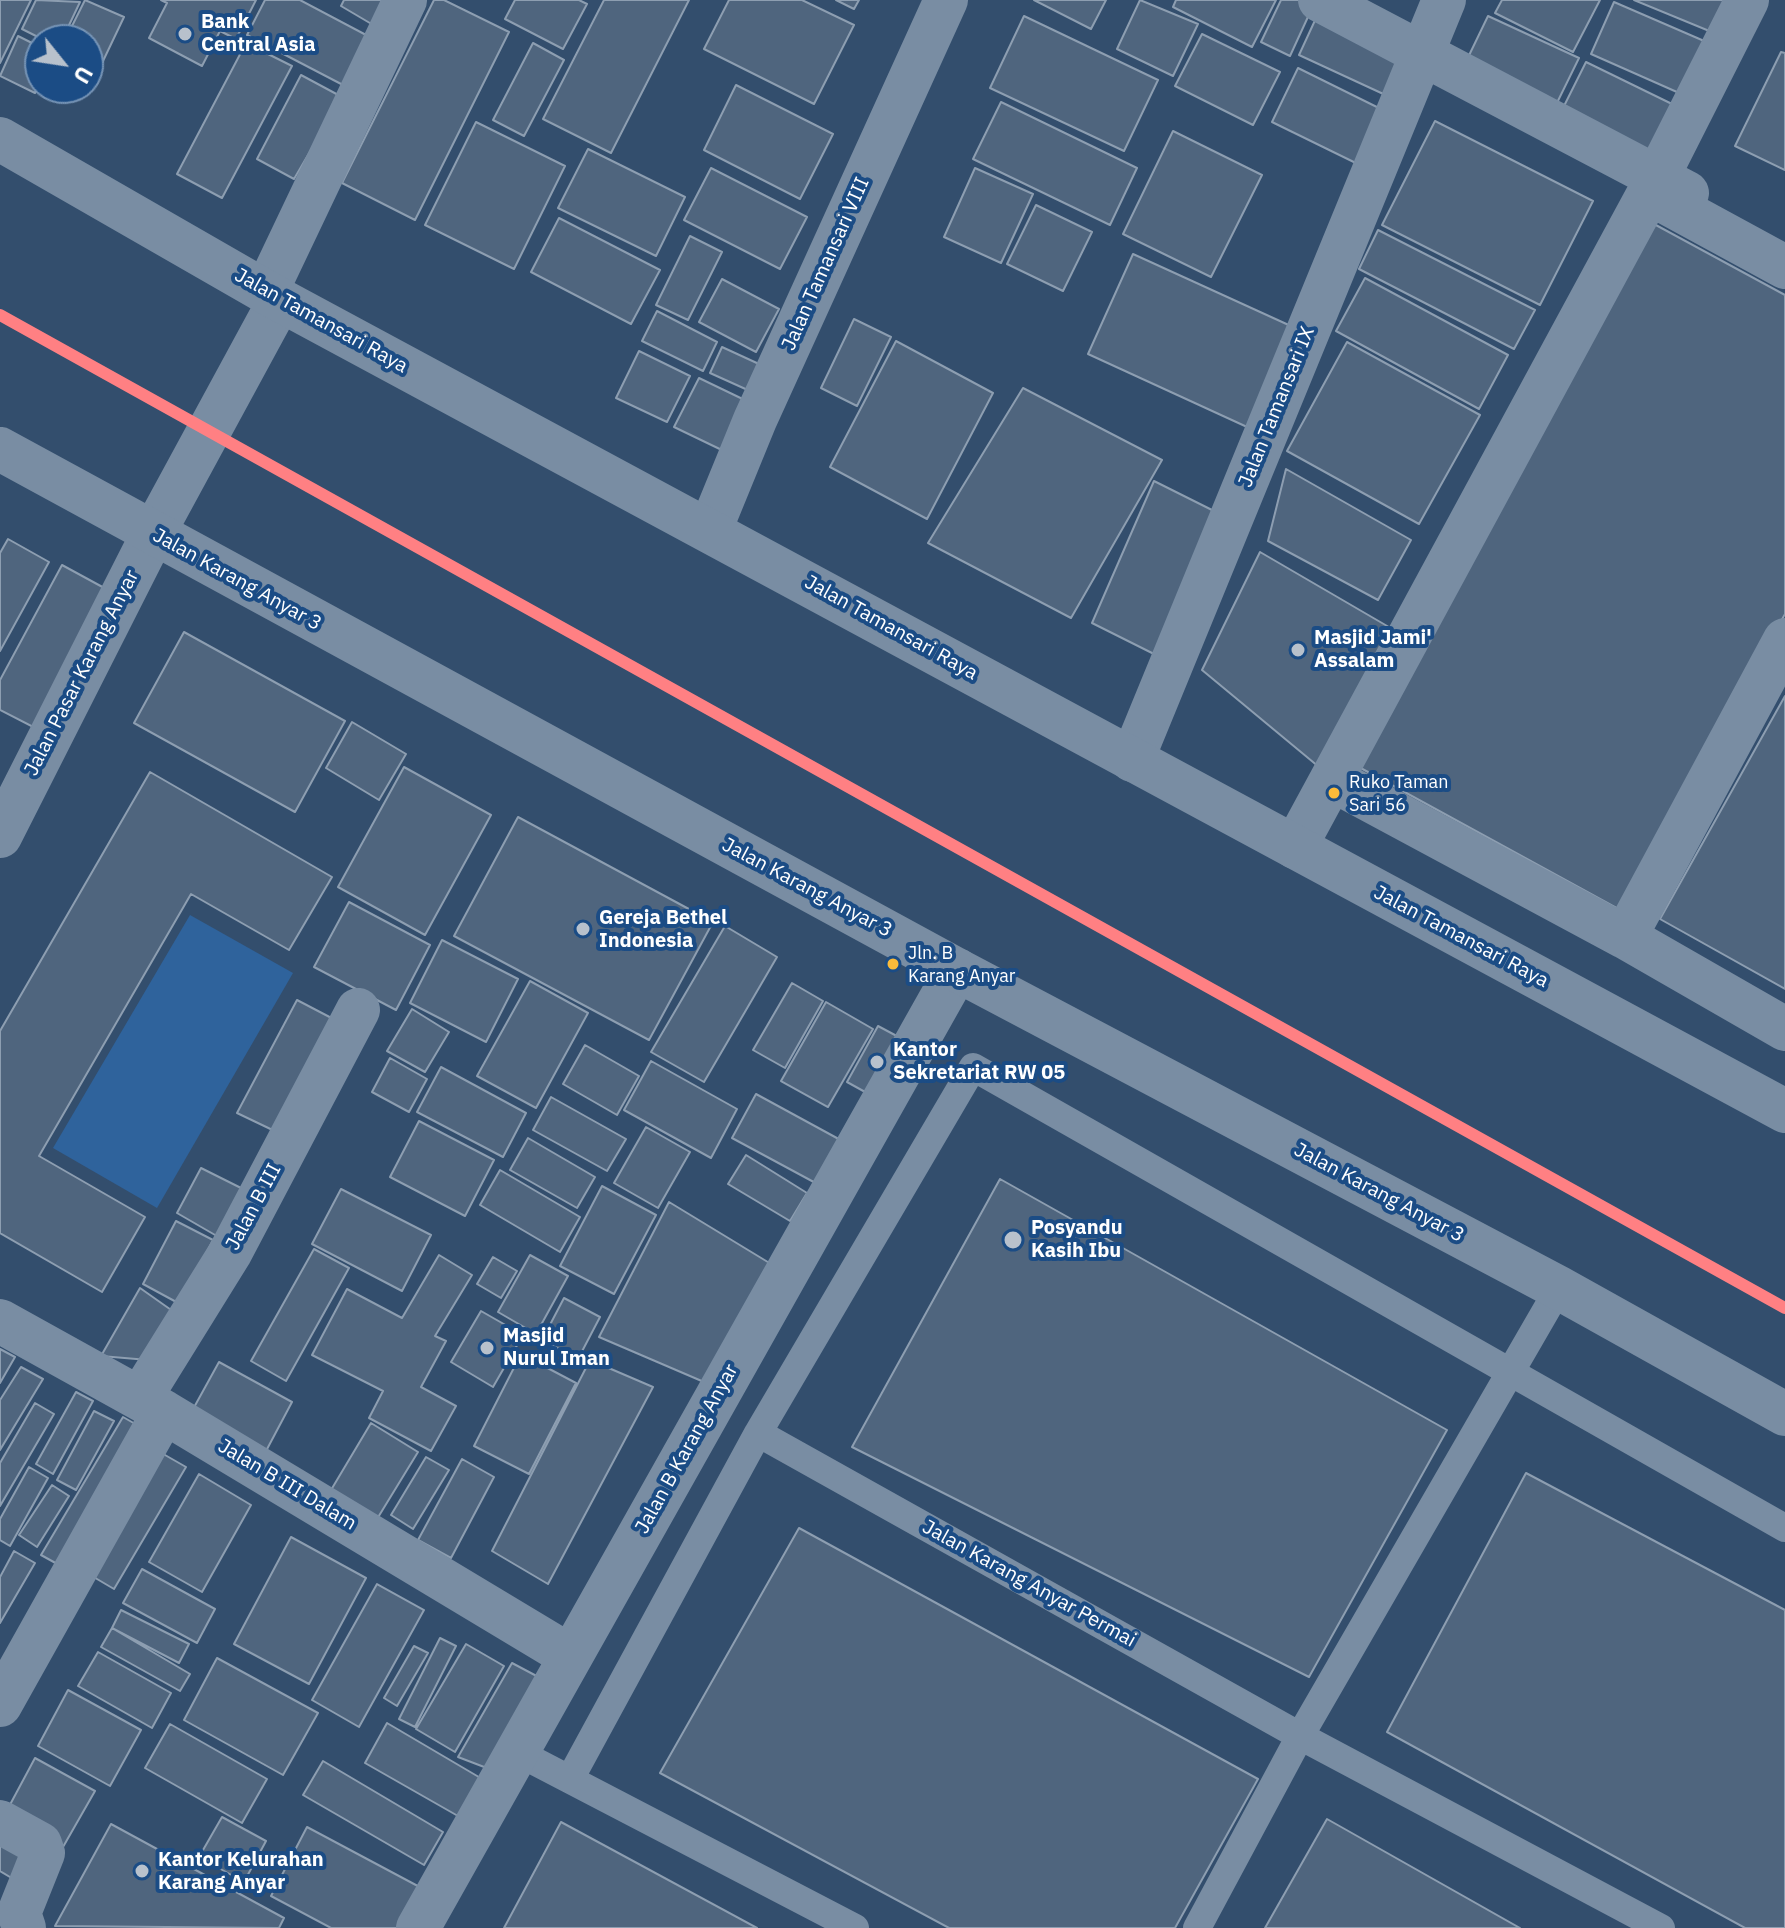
<!DOCTYPE html>
<html>
<head>
<meta charset="utf-8">
<style>
  body { margin:0 }
  #map { position:relative; width:1785px; height:1928px; overflow:hidden; background:#334e6d; font-family:"IBM Plex Sans",sans-serif }
  canvas { display:block }
  .north { position:absolute; left:24px; top:24px; width:80px; height:80px; box-sizing:border-box; background:#1b4c85; border:2px solid #7694b6; border-radius:50%; rotate:120deg; font-size:22px; font-weight:700; line-height:32px; text-align:center; color:#fff }
  .north::after { content:''; display:block; margin:auto; width:28px; height:36px; background:#b8c1cc; clip-path:polygon(50% 0,100% 100%,50% 72%,0 100%) }
</style>
</head>
<body>
<div id="map">
<canvas width="1785" height="1928"></canvas>
<div class="north">U</div>
</div>
<script>
const c = document.querySelector('canvas').getContext('2d');
c.lineJoin = 'round';
function paint(path, color) { c.fillStyle = color; c.fill(path, 'evenodd'); }
function strokePath(path, color, width, dash) { c.strokeStyle = color; c.lineWidth = width; c.lineCap = dash ? 'butt' : 'round'; c.setLineDash(dash || []); c.stroke(path); }
function write(font, color, halo, rows, align = 'center') {
  c.font = font + ' "IBM Plex Sans",sans-serif'; c.lineWidth = 8; c.setLineDash([]); c.textBaseline = 'middle'; c.strokeStyle = halo; c.fillStyle = color; for (const [text, x, y, turn = 0] of rows) {
    c.save(); c.translate(x, y); c.rotate((+turn || 0) * Math.PI / 180); c.textAlign = isNaN(turn) ? turn : align; if (halo) c.strokeText(text, 0, 0); c.fillText(text, 0, 0); c.restore();
  }
}
paint(new Path2D(`
  M190 915 293 973 157 1208 53 1148Z`), '#2f639c');
const building = new Path2D(`
  M0 0H31L0 63Z
  M36 0 80 2 62 40H44L22 29Z
  M85 0 124 17 93 82 88 80V40H65Z
  M161 0H256L236 39 220 31 202 66 149 38 167 3Z
  M265 0H300L368 36 343 85 247 35Z
  M344 0H397L380 29 341 6Z
  M434 0H444L509 32 415 220 342 183Z
  M515 0H579L587 4 563 49 505 19Z
  M604 0H689L611 153 543 119Z
  M729 0H802L854 25 814 104 704 49Z
  M836 0H859L854 9Z
  M1034 0H1106L1091 29Z
  M1140 0 1198 24 1173 76 1117 49Z
  M1176 0H1276L1252 47 1173 7Z
  M1281 0H1301L1313 6 1290 56 1261 42Z
  M1502 0H1600L1573 52 1495 13Z
  M1634 0H1734L1719 35Z
  M1614 2 1718 47 1695 100 1591 54Z
  M1024 16 1158 80 1124 151 990 88Z
  M1317 16 1410 59 1392 98 1299 55Z
  M1488 16 1579 58 1551 115 1461 72Z
  M1202 34 1280 72 1253 125 1175 86Z
  M18 36 40 47V83L35 93 0 76Z
  M246 43 292 66 222 198 177 174Z
  M533 43 564 60 524 136 493 120Z
  M1781 52 1785 53V170L1735 146Z
  M1586 62 1672 104 1644 162 1557 120Z
  M1298 68 1393 115 1366 168 1272 122Z
  M301 75 342 97 294 179 257 159Z
  M736 85 833 134 800 199 704 150Z
  M1001 102 1137 168 1110 225 973 159Z
  M1435 121 1593 201 1540 305 1382 225Z
  M476 122 565 166 514 269 425 225Z
  M1173 131 1262 175 1211 277 1123 234Z
  M588 149 685 197 656 256 558 208Z
  M711 168 807 217 780 269 684 220Z
  M975 168 1033 194 1001 263 944 237Z
  M1036 205 1092 232 1063 291 1007 264Z
  M559 218 660 270 631 324 531 272Z
  M1654 224 1785 295V614L1622 911 1357 766Z
  M1378 230 1535 310 1514 349 1359 269Z
  M690 236 722 252 688 320 656 305Z
  M1133 254 1304 332 1258 432 1088 354Z
  M1365 278 1508 355 1479 409 1336 331Z
  M722 279 779 309 756 352 699 322Z
  M657 311 717 342 703 371 642 341Z
  M854 319 891 337 857 406 821 388Z
  M896 341 993 393 927 519 830 467Z
  M1347 342 1480 415 1419 524 1287 451Z
  M722 347 772 370 761 396 710 373Z
  M639 351 690 376 667 422 616 398Z
  M699 378 753 404 728 453 674 427Z
  M1023 388 1162 460 1071 618 928 543Z
  M1286 469 1411 540 1378 600 1268 541Z
  M1154 481 1220 514 1156 655 1092 623Z
  M8 539 49 562 0 651V553Z
  M1260 552 1394 630 1319 767 1202 670Z
  M62 565 119 596 45 733 0 710V680Z
  M184 632 345 721 295 812 134 723Z
  M1785 696V989L1660 919Z
  M352 722 406 754 379 800 326 768Z
  M404 767 491 815 425 935 338 887Z
  M150 772 332 877 289 950 191 894 39 1156 145 1217 102 1292 0 1233V1031Z
  M518 817 713 922 649 1040 454 936Z
  M349 902 430 945 396 1010 314 967Z
  M725 926 777 957 704 1082 651 1052Z
  M442 940 518 979 486 1042 410 1003Z
  M530 981 588 1013 536 1108 477 1076Z
  M792 983 823 1001 785 1068 753 1050Z
  M297 1000 341 1023 283 1135 237 1113Z
  M826 1002 873 1029 828 1107 781 1081Z
  M412 1009 449 1032 425 1072 387 1051Z
  M878 1026 908 1042 876 1098 847 1082Z
  M585 1045 639 1076 617 1115 563 1084Z
  M390 1058 427 1079 409 1112 372 1092Z
  M651 1061 737 1109 711 1158 624 1110Z
  M441 1067 526 1113 503 1157 417 1112Z
  M756 1094 846 1143 823 1187 732 1138Z
  M551 1097 626 1139 607 1171 533 1130Z
  M419 1121 494 1160 465 1216 390 1177Z
  M646 1127 690 1152 658 1208 614 1183Z
  M528 1138 595 1177 577 1208 510 1170Z
  M746 1155 807 1193 790 1221 728 1184Z
  M201 1168 251 1193 222 1239 177 1213Z
  M500 1170 580 1217 560 1252 480 1205Z
  M1000 1179 1447 1430 1309 1677 852 1447Z
  M602 1186 656 1215 614 1294 560 1266Z
  M341 1189 431 1235 402 1291 312 1244Z
  M669 1202 776 1267 711 1385 599 1337Z
  M176 1221 213 1240 180 1304 143 1284Z
  M314 1249 349 1268 286 1381 251 1361Z
  M439 1255 472 1275 435 1336 446 1341 421 1387 456 1406 431 1451 369 1418 383 1391 312 1355 347 1289 402 1318Z
  M530 1255 568 1276 536 1334 498 1312Z
  M493 1257 517 1271 501 1298 477 1284Z
  M140 1288 174 1312 148 1360 101 1356Z
  M564 1298 600 1317 578 1359 542 1340Z
  M481 1311 523 1335 493 1387 451 1362Z
  M0 1349 15 1357 0 1383Z
  M521 1354 576 1383 529 1474 474 1446Z
  M590 1360 653 1387 548 1584 492 1551Z
  M219 1362 292 1402 266 1451 192 1411Z
  M21 1367 43 1379 0 1450V1400Z
  M76 1392 93 1401 53 1474 36 1464Z
  M35 1403 54 1414 0 1506V1463Z
  M94 1411 114 1421 76 1490 57 1480Z
  M123 1417 151 1433 70 1571 41 1555Z
  M371 1423 418 1452 377 1519 331 1490Z
  M151 1447 186 1467 114 1589 80 1569Z
  M426 1457 449 1470 413 1529 391 1515Z
  M462 1459 494 1477 451 1558 418 1540Z
  M29 1467 48 1478 10 1546 0 1540V1519Z
  M1526 1473 1785 1610V1928H1745L1387 1732Z
  M199 1474 251 1505 202 1592 149 1562Z
  M52 1485 69 1496 37 1547 19 1535Z
  M799 1528 1258 1779 1175 1928H949L660 1773Z
  M291 1537 366 1578 309 1684 234 1644Z
  M14 1551 35 1563 0 1623V1577Z
  M142 1569 215 1609 197 1643 123 1603Z
  M377 1584 424 1610 359 1727 312 1700Z
  M121 1610 189 1644 179 1663 112 1628Z
  M112 1628 190 1674 180 1691 101 1647Z
  M440 1638 456 1646 415 1727 399 1719Z
  M466 1644 504 1666 455 1752 416 1729Z
  M414 1646 428 1653 397 1706 384 1698Z
  M98 1652 171 1693 152 1728 78 1686Z
  M217 1658 318 1713 283 1775 184 1720Z
  M512 1663 546 1681 492 1770 458 1757Z
  M68 1690 141 1730 110 1786 38 1746Z
  M387 1723 489 1783 465 1820 365 1763Z
  M170 1724 267 1779 242 1823 145 1768Z
  M35 1758 95 1791 63 1847 5 1814Z
  M323 1761 443 1832 424 1865 303 1795Z
  M222 1817 266 1841 244 1882 199 1857Z
  M1327 1819 1520 1928H1265Z
  M561 1822 757 1928H504Z
  M111 1824 284 1918 279 1928 55 1926Z
  M307 1827 429 1892 410 1928H331L271 1896Z
  M0 1828 38 1853 20 1883 0 1871Z`);
paint(building, '#4f657e');
strokePath(building, '#8d9eb1', 2);
strokePath(new Path2D(`
  M758 1433 1300 1736 1661 1928
  M517 1752 855 1928
  M570 1779 758 1433 973 1067 1785 1528
  M1197 1928 1300 1736 1559 1288`), '#798da3', 28);
strokePath(new Path2D(`
  M1320 0 1687 193
  M1657 178 1747 0
  M266 292 405 0
  M710 530 755 420 946 0
  M1132 760 1444 0
  M1333 780 1625 937 1785 1029
  M0 836 153 534 280 300
  M1295 847 1649 193 1785 267
  M1625 937 1785 640
  M0 1321 164 1412 570 1656
  M140 1398 230 1253 358 1010
  M0 1705 164 1412
  M0 1822 40 1844 43 1853 19 1913 24 1928
  M418 1928 957 970`), '#798da3', 44);
strokePath(new Path2D(`
  M0 139 280 300 1785 1111
  M0 449 957 970 1559 1288 1785 1414`), '#798da3', 44);
strokePath(new Path2D(`
  M0 315 1785 1308`), '#ff8083', 12);
for (const [x, y, r, color] of [
  [185,34,8,"#b8c1cc"],
  [1298,650,8,"#b8c1cc"],
  [1334,793,7,"#fbbb3a"],
  [583,929,8,"#b8c1cc"],
  [893,964,7,"#fbbb3a"],
  [877,1062,8,"#b8c1cc"],
  [1013,1240,10,"#b8c1cc"],
  [487,1348,8,"#b8c1cc"],
  [142,1871,8,"#b8c1cc"]
]) { const dot = new Path2D(); dot.arc(x, y, r, 0, 2 * Math.PI); c.fillStyle = color; c.fill(dot); strokePath(dot, '#1b4c85', 3); }
write('18px', '#fff', '#1b4c85', [
  ["Ruko Taman",1349,783],
  ["Sari 56",1349,806],
  ["Jln. B",908,954],
  ["Karang Anyar",908,977]
], 'left');
write('bold 20px', '#fff', '#1b4c85', [
  ["Bank",201,22],
  ["Central Asia",201,45],
  ["Masjid Jami'",1314,638],
  ["Assalam",1314,661],
  ["Gereja Bethel",599,918],
  ["Indonesia",599,941],
  ["Kantor",893,1050],
  ["Sekretariat RW 05",893,1073],
  ["Posyandu",1031,1228],
  ["Kasih Ibu",1031,1251],
  ["Masjid",503,1336],
  ["Nurul Iman",503,1359],
  ["Kantor Kelurahan",158,1860],
  ["Karang Anyar",158,1883]
], 'left');
write('20px', '#fff', '#1b4c85', [
  ["Jalan Tamansari VIII",826,264,-66],
  ["Jalan Tamansari Raya",321,321,29],
  ["Jalan Tamansari IX",1277,407,-68],
  ["Jalan Karang Anyar 3",237,580,29],
  ["Jalan Tamansari Raya",891,628,29],
  ["Jalan Pasar Karang Anyar",82,673,-63],
  ["Jalan Karang Anyar 3",807,888,28],
  ["Jalan Tamansari Raya",1461,937,28],
  ["Jalan Karang Anyar 3",1379,1193,28],
  ["Jalan B III",254,1207,-62],
  ["Jalan B Karang Anyar",687,1449,-61],
  ["Jalan B III Dalam",287,1485,31],
  ["Jalan Karang Anyar Permai",1029,1584,29]
]);
</script>
</body>
</html>
